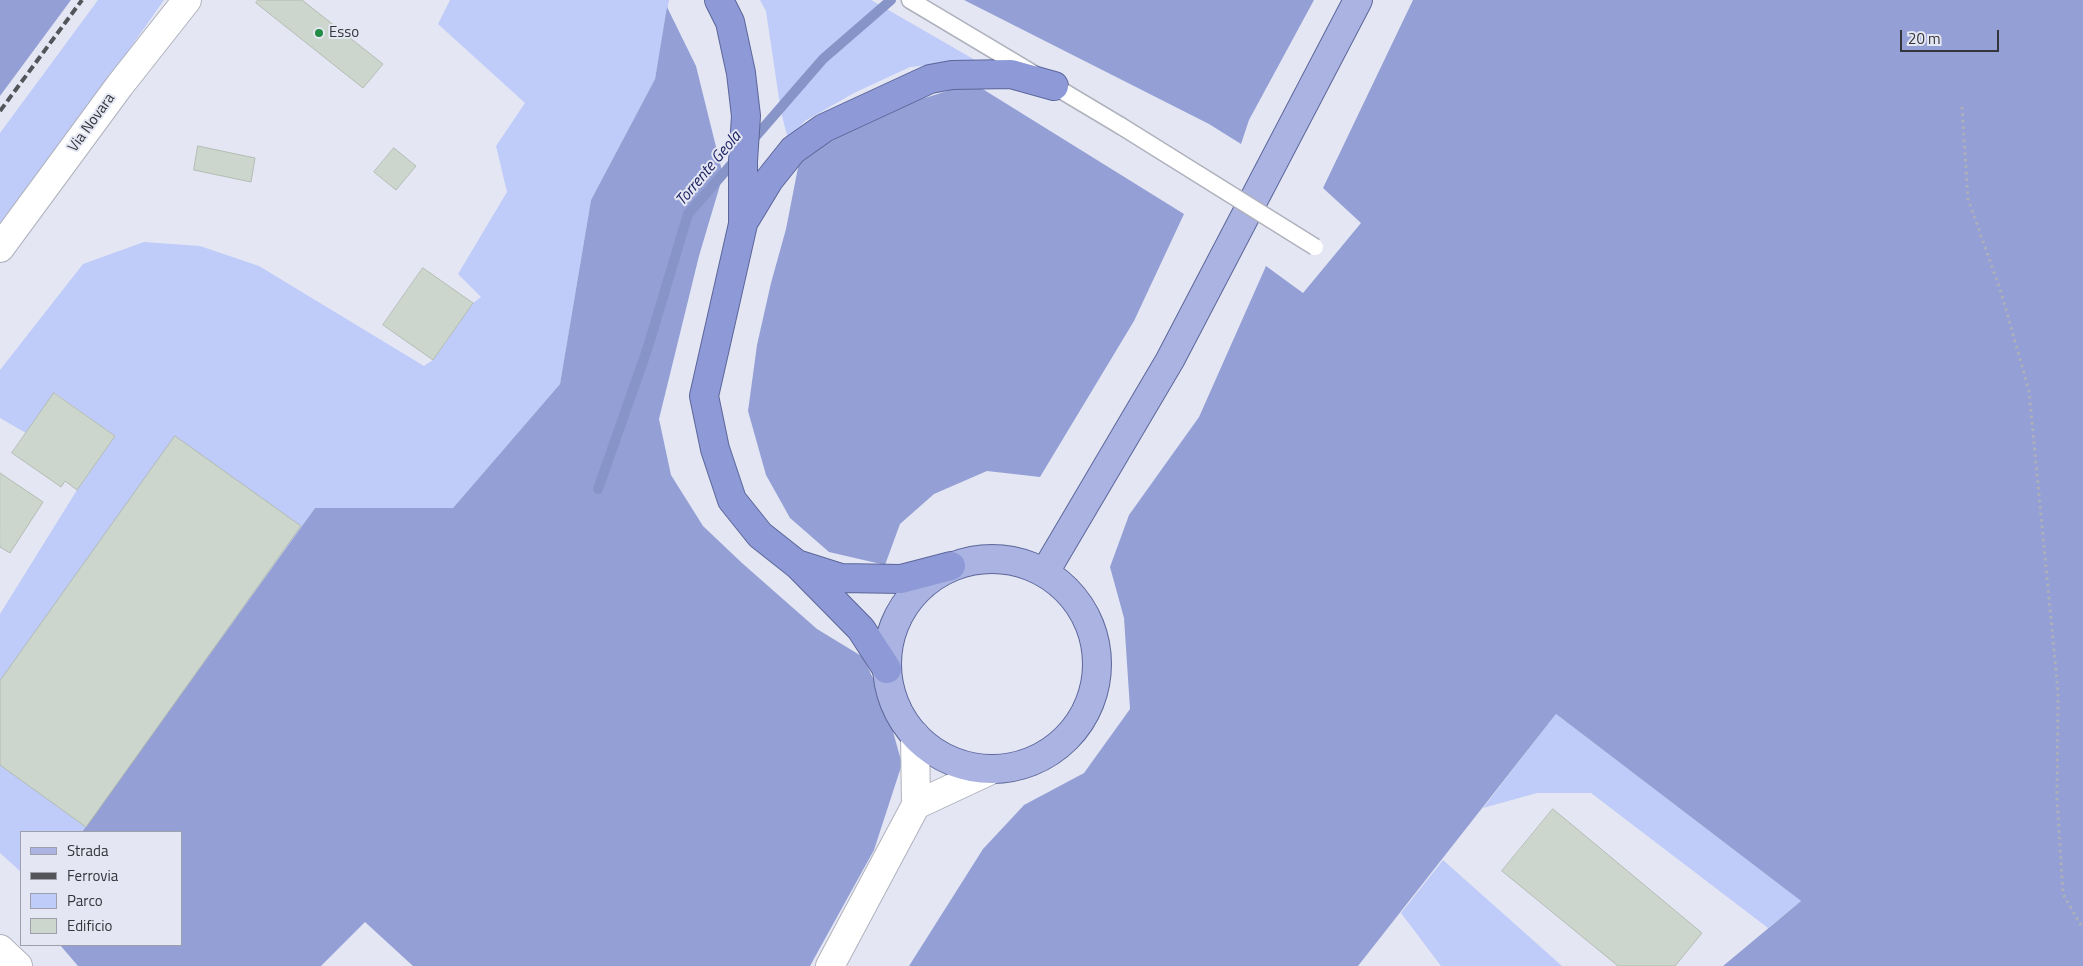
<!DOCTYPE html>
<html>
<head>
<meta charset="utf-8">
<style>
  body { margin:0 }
  #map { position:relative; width:2083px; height:966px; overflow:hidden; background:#e4e7f3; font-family:"Titillium Web",sans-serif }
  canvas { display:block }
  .legend { position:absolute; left:20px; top:831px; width:162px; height:115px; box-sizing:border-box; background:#e4e7f3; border:1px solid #9ea0a9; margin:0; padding:6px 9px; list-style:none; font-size:15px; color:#34353a }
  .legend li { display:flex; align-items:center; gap:10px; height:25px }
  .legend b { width:25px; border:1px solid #9ea0a9 }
  .scale { position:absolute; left:1900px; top:30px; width:99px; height:22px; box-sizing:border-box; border:2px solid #34353a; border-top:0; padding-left:6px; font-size:15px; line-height:18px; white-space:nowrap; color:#34353a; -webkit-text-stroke:4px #e4e7f3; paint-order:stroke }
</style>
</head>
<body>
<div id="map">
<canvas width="2083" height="966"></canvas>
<ul class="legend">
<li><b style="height:6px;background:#aab3e1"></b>Strada</li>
<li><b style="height:6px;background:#53555b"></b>Ferrovia</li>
<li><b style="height:14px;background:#bfcbf8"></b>Parco</li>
<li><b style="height:14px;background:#ccd6cd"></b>Edificio</li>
</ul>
<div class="scale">20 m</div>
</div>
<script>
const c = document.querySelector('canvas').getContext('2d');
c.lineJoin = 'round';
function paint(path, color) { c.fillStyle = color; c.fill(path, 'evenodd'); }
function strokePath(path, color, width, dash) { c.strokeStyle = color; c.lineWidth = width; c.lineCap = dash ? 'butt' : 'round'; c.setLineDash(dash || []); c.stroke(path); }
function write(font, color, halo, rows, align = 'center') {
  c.font = font + ' "Titillium Web",sans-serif'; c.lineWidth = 4; c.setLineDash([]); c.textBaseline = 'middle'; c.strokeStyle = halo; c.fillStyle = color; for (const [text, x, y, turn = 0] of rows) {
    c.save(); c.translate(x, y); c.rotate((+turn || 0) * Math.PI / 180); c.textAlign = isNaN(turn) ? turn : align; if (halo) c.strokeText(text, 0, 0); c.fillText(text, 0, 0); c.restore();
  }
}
paint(new Path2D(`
  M98 0H164L0 233V133Z
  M450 0H669L655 79 591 200 560 384 453 508H315L82 832H21V872L0 853V614L77 490 115 436 55 393 26 433 0 418V370L83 264 144 242 200 246 259 266 424 366 433 360 473 303 481 297 458 274 507 192 496 146 525 103 438 24Z
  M760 0H871L975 60 910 67 854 93 805 121 788 139 781 112 766 11Z
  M1556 714 1801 901 1768 928 1591 793H1537L1483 808Z
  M1443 860 1562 966H1441L1401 913Z`), '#bfcbf8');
paint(new Path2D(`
  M0 0H71L0 96Z
  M964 0H1314L1249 120 1241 144 1209 124Z
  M1413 0H2083V966H1723L1801 901 1556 714 1358 966H909L983 849 1024 805 1084 773 1130 709 1124 618 1110 567 1129 515 1199 417 1266 266 1303 293 1361 223 1323 188Z
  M667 7 696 66 723 175 699 256 659 419 671 475 703 526 742 563 817 629 863 657 886 706 902 764 874 850 810 966H413L365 922 321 966H78L60 945H181V832H82L315 508H453L560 384 591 200 655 79Z
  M973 83 1184 214 1134 321 1040 477 987 471 934 494 900 524 885 565 829 552 790 518 766 475 748 411 757 345 771 283 786 229 802 147 870 115Z`), '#94a0d5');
strokePath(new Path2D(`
  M750 143 823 59 891 0
  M598 489 647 350 688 214 737 158`), '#8794c8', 10);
const building = new Path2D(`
  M258 0H302L383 64 363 88 256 3Z
  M198 146 255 158 251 182 194 170Z
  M394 148 416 166 396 190 374 172Z
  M423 268 473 303 433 360 383 325Z
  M54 393 115 436 77 490 65 481 61 487 12 453Z
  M175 436 301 526 86 827 0 765V681Z
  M0 473 43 502 10 553 0 547Z
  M1553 809 1702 933 1675 966H1618L1502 871Z`);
paint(building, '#ccd6cd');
strokePath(building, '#b2bcb3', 1);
const service = new Path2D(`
  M910 0 1121 126`);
const minor = new Path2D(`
  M916 805 993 769
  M0 949 18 966
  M830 966 916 805 915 735`);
const secondary = new Path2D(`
  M0 248 120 85 187 0`);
const primary = new Path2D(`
  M887 664a105 105 0 1 1 210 0a105 105 0 1 1-210 0Z
  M1045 572 1170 360 1358 0`);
const trunk = new Path2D(`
  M719 0 730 22 741 73 746 116 743 161V224L704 396 715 449 732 500 760 535 798 565 861 629 887 669
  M743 223 769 180 793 150 824 128 930 79 952 75 1011 74 1054 86
  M800 565 841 578 901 579 951 566`);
strokePath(service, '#afb2bd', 19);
strokePath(minor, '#afb2bd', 30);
strokePath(secondary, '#afb2bd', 30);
strokePath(primary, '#5c669a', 30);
strokePath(trunk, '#5c669a', 30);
strokePath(new Path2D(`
  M1962 107 1968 199 2001 292 2029 391 2058 692 2057 799 2063 894 2083 929`), '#adafb9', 3, [2.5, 4]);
strokePath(service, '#fff', 16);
strokePath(minor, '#fff', 28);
strokePath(secondary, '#fff', 28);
strokePath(primary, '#aab3e1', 28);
strokePath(trunk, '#8e9ad7', 28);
strokePath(new Path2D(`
  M0 111 82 0`), '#53555b', 4, [8, 4]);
const serviceBridge = new Path2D(`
  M1121 126 1315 247`);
strokePath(serviceBridge, '#afb2bd', 19, []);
strokePath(serviceBridge, '#fff', 16);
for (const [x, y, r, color] of [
  [319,33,5,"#228c42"]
]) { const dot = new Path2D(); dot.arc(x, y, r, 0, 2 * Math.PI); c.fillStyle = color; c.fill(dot); strokePath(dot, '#e4e7f3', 2); }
write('15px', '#34353a', '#e4e7f3', [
  ["Esso",329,33]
], 'left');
write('15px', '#34353a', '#e4e7f3', [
  ["Via Novara",92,123,-54]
]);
write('italic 16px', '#1e2462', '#e4e7f3', [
  ["Torrente Geola",709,169,-50]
]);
</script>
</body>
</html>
